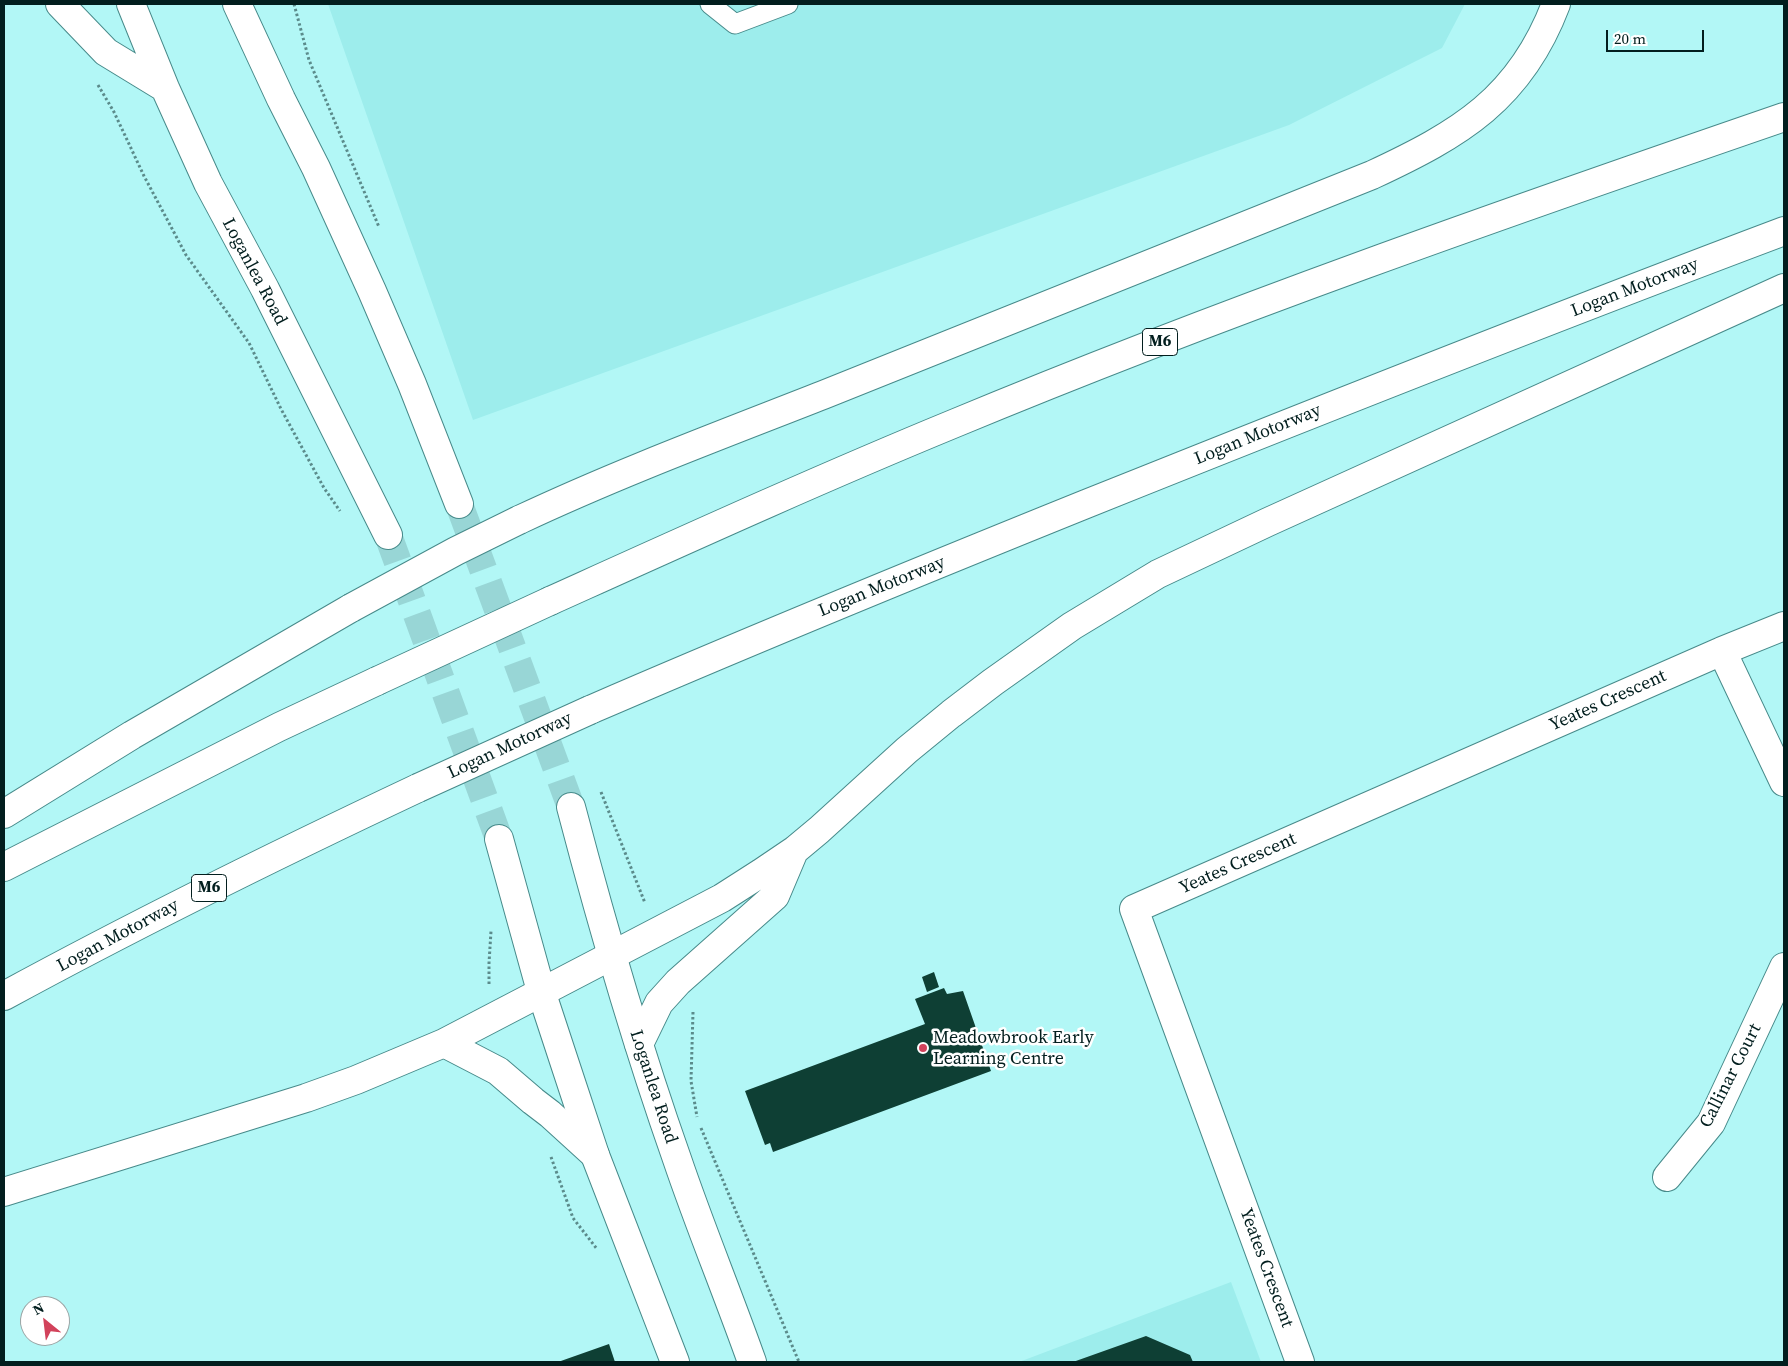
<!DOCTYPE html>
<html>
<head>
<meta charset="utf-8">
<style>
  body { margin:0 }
  #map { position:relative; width:1788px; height:1366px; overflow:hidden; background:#b2f7f6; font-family:"Source Serif 4",serif }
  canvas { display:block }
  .frame { position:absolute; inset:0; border:5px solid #021e1e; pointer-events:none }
  .north { position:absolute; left:20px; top:1296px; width:50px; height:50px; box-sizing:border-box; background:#fff; border:1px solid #9aa5a5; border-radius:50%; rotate:331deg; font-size:14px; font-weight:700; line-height:20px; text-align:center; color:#021e1e }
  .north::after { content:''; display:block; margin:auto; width:18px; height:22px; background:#d2425b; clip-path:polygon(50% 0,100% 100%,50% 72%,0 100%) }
  .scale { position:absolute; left:1606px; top:30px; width:98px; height:22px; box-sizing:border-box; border:2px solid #021e1e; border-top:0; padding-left:6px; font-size:15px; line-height:18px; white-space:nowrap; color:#021e1e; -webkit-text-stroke:4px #fff; paint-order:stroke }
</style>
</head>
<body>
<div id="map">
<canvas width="1788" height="1366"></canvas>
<div class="frame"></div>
<div class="north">N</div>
<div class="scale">20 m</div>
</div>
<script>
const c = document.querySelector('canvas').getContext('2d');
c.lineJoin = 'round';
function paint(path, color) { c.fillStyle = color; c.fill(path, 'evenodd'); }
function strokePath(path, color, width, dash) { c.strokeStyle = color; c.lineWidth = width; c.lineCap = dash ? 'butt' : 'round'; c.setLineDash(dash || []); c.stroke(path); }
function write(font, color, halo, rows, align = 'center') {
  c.font = font + ' "Source Serif 4",serif'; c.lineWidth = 5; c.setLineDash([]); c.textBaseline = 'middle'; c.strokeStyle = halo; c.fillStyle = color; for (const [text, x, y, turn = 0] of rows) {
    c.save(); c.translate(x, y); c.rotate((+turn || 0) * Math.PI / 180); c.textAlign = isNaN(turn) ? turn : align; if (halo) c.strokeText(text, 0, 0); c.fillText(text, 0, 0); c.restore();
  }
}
paint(new Path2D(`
  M328 4H1465L1442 48 1289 125 473 420Z
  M1231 1282 1261 1362H1019Z`), '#9dedec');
paint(new Path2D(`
  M934 972 939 987 927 992 922 977Z
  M944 988 947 994 963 991 991 1071 773 1152 770 1143 765 1145 745 1091 925 1024 915 999Z
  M1146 1336 1190 1355 1193 1362H1073Z
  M609 1344 615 1362H558Z`), '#0e3f34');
strokePath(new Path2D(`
  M459 504 571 807
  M388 535 499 839`), '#98d6d6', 28, [28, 14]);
const lane = new Path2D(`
  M710 4 735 24 788 4`);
const street = new Path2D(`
  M1722 651 1784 782
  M1667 1177 1711 1123 1784 967
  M1300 1362 1134 909 1722 651 1784 626`);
const secondary = new Path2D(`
  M60 4 106 52 165 88
  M131 4 165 88 208 183 265 289 388 535
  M237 4 281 99 316 168 372 291 412 384 459 504
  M571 807C602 925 636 1043 677 1159 700 1227 728 1294 752 1362
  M499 839 541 991 564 1061 595 1155 675 1362`);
const highway = new Path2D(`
  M519 520C619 473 721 435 823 395 1006 323 1189 249 1372 175 1460 134 1520 99 1556 4
  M550 601C683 541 817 480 953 424 1225 311 1505 213 1784 117
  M590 710C754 639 920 571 1086 504 1318 411 1550 319 1784 231
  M4 814 132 735 351 608
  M4 867 279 727 377 681
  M4 996C140 922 278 854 418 788
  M444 1043 498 1071 533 1101 550 1114 595 1155
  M639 1044 659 1003 678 982 775 896 794 851
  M4 1192 306 1098 356 1080 444 1043 722 898 761 873 795 850 819 830 907 750 951 714 993 682 1072 626 1158 574 1268 522 1784 288`);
strokePath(lane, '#478a8a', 21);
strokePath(street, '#478a8a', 30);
strokePath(secondary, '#478a8a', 30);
strokePath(highway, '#478a8a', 30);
strokePath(new Path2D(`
  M294 4 309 60 379 227
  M98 85 114 112 144 176 186 255 249 343 281 409 324 488 340 511
  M601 792 645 903
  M489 984V963L491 931
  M693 1012 691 1081 697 1117
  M701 1128 799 1362
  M551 1157 573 1218 597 1249`), '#5b8b8b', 3, [2.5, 2.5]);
strokePath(lane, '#fff', 19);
strokePath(street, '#fff', 28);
strokePath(secondary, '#fff', 28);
strokePath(highway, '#fff', 28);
const highwayBridge = new Path2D(`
  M351 608 456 551 519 520
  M377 681 550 601
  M418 788 590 710`);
strokePath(highwayBridge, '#478a8a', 30, []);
strokePath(highwayBridge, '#fff', 28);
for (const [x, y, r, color] of [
  [923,1048,5,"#d2425b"]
]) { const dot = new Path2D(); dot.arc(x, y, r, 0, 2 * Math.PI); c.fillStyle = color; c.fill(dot); strokePath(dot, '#fff', 2); }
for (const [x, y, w] of [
  [1160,342,35],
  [209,888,35]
]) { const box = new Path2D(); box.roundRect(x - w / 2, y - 13.5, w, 27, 4); c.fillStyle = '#fff'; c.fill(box); strokePath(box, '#021e1e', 1); }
write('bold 16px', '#021e1e', null, [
  ["M6",1160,342],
  ["M6",209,888]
]);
write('18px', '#021e1e', '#fff', [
  ["Loganlea Road",254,272,62],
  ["Logan Motorway",1635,288,-21],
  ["Logan Motorway",1258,435,-22],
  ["Logan Motorway",882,587,-22],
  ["Yeates Crescent",1608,701,-24],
  ["Logan Motorway",510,746,-25],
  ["Yeates Crescent",1238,864,-24],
  ["Logan Motorway",118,936,-28],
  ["Callinar Court",1731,1076,-63],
  ["Loganlea Road",653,1087,72],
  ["Yeates Crescent",1266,1268,70]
]);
write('18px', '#021e1e', '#fff', [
  ["Meadowbrook Early",933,1038],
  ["Learning Centre",933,1059]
], 'left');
</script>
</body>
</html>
